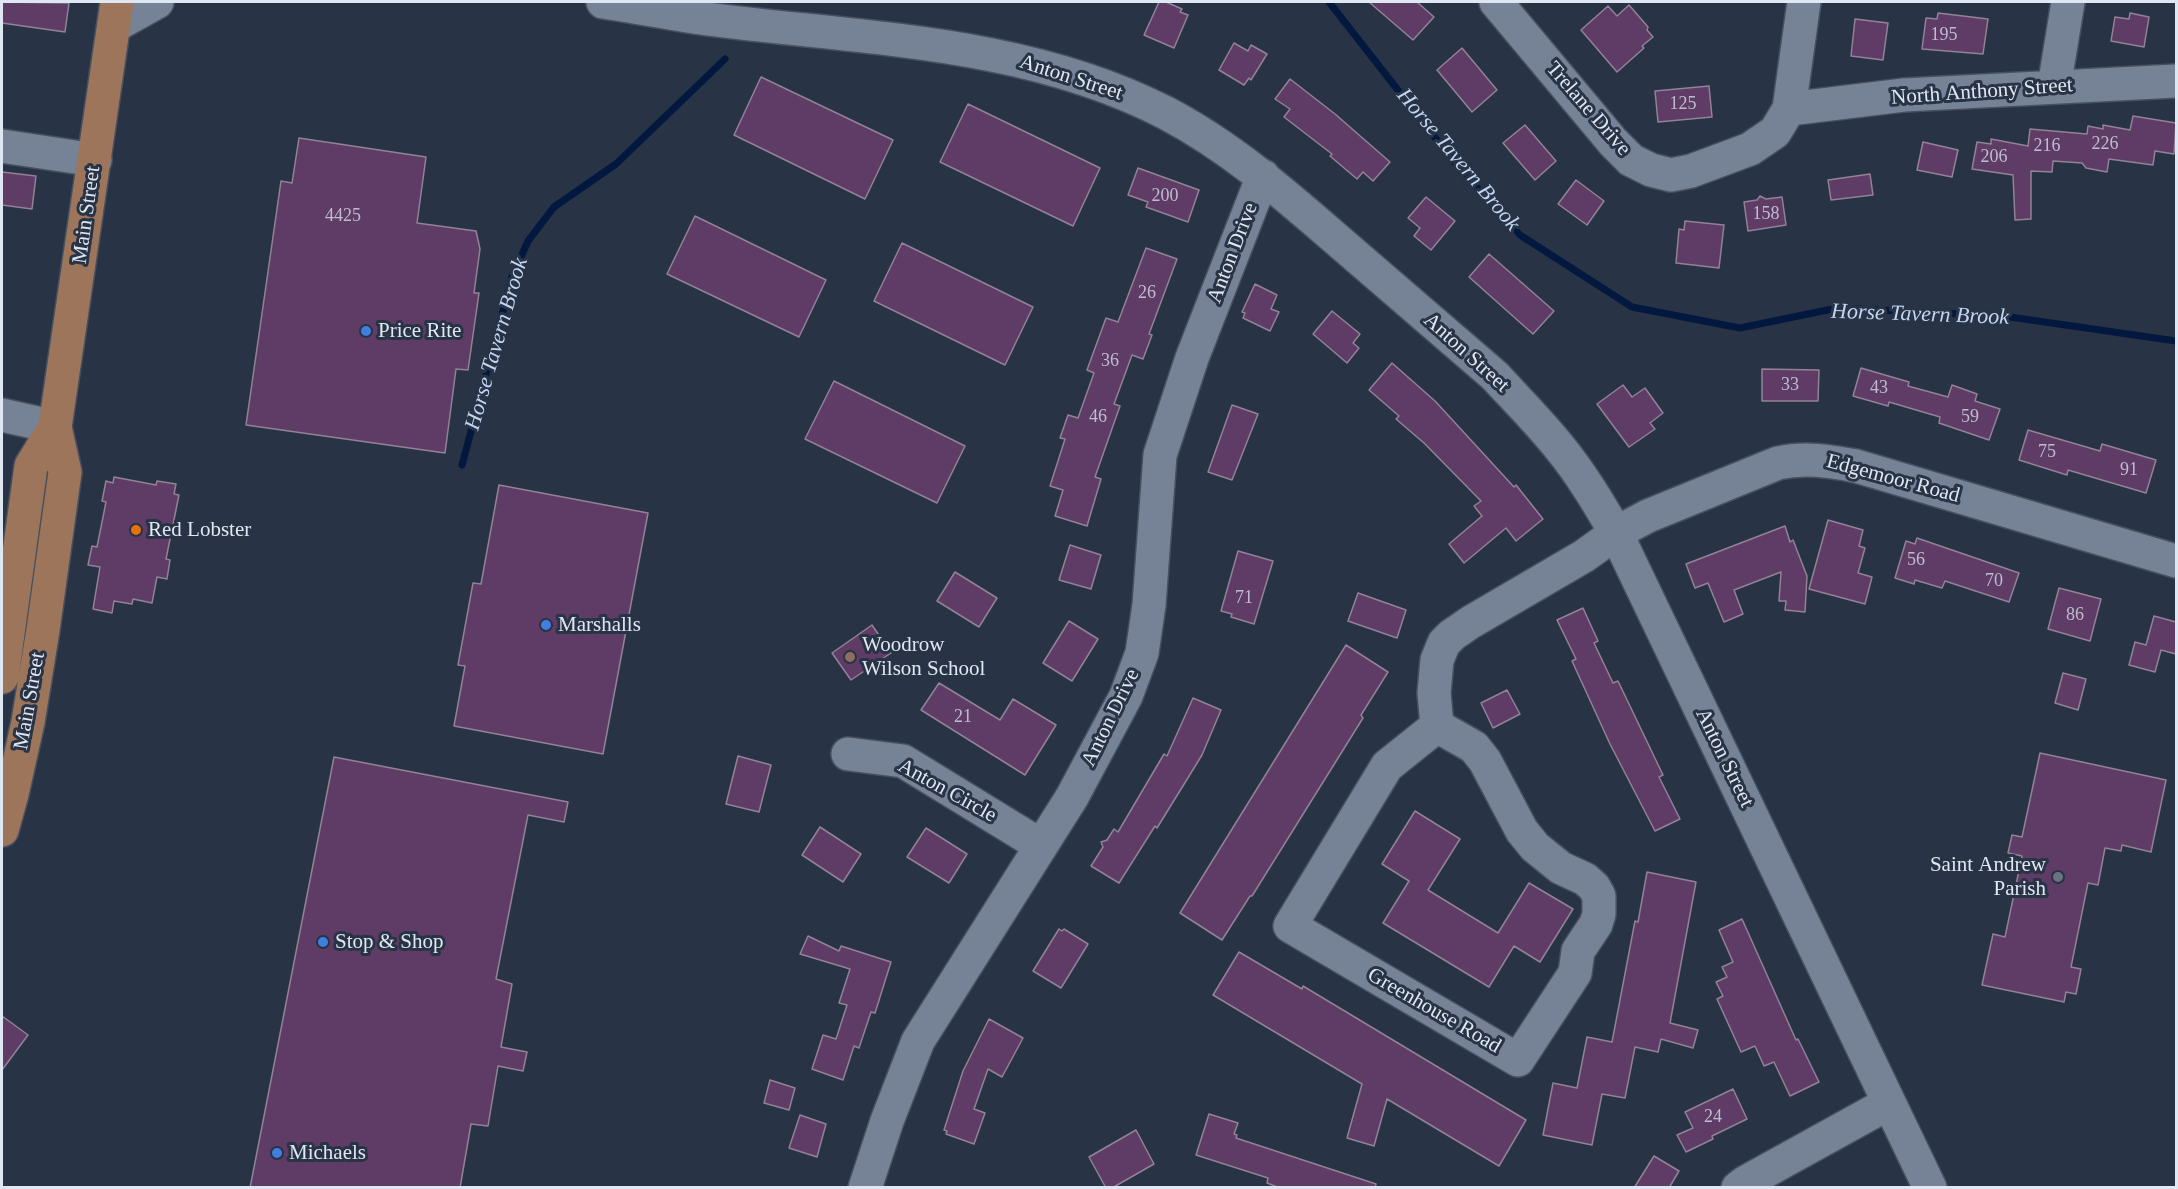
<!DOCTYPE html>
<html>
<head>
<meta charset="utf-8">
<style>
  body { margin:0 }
  #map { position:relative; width:2178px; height:1189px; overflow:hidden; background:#283345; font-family:Georgia,serif }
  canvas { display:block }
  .frame { position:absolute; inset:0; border:3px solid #dfe7f2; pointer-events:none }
</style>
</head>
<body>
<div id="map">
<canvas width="2178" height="1189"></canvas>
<div class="frame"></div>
</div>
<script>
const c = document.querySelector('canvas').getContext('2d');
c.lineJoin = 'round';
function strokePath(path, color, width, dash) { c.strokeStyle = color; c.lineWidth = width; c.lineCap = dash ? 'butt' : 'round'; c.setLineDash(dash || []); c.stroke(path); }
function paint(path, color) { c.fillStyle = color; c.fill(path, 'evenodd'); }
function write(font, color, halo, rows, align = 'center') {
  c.font = font + ' Georgia,serif'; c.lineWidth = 6; c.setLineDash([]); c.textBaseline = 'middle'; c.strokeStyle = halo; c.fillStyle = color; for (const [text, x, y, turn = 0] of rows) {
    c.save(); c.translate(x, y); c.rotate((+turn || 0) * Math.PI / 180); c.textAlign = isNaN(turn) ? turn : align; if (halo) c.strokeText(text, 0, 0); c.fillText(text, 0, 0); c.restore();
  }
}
strokePath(new Path2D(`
  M1329 2 1455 163 1520 235 1632 307 1740 328 1837 308 2003 316 2176 341
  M462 465 512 277 528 241 554 207 616 164 725 59`), '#03183f', 7);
const building = new Path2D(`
  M2 2 69 3 65 32 2 23Z
  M1159 2H1166L1182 9 1180 12 1188 15 1174 48 1144 35Z
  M1369 2H1417L1434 17 1413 40Z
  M1629 5 1648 27 1647 30 1653 37 1642 46 1644 48 1617 72 1581 30 1608 6 1617 16Z
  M1938 13 1988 19 1983 54 1922 49 1926 18 1937 19Z
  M2130 13 2149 17 2144 47 2111 41 2115 17 2129 19Z
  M1855 19 1888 23 1883 60 1851 56Z
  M1234 43 1248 51 1251 45 1267 54 1251 80 1249 78 1244 85 1219 70Z
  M1462 48 1497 90 1472 112 1437 70Z
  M761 77 893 140 865 199 734 135Z
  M1290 79 1335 114 1390 162 1373 181 1363 172 1357 179 1330 156 1332 154 1284 117 1290 109 1275 99Z
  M1709 86 1712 117 1658 122 1655 91Z
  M968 104 1100 168 1073 226 940 162Z
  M2133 116 2176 123 2174 154 2155 151 2153 165 2109 159 2107 172 2086 168 2082 163 2053 161 2052 172 2031 171V219L2015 220 2013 175 1972 169 1977 142 1991 144V139L2028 146 2030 129 2087 134 2088 126 2103 129V125L2130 130Z
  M1525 125 1556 161 1535 180 1503 143Z
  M299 138 426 157 417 223 476 231 480 249 474 293H479L468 370 456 369 445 453 246 425 281 181 292 183Z
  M1923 142 1958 150 1952 177 1917 170Z
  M1138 168 1199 190 1188 222 1146 207 1148 202 1128 195Z
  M2 172 36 176 32 209 2 205Z
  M1870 174 1873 195 1831 200 1828 180Z
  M1576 180 1604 201 1587 225 1558 204Z
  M1760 196 1766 199 1782 197 1786 225 1748 231 1744 202 1757 200Z
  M1426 197 1455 221 1431 250 1414 236 1420 228 1408 218Z
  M695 216 826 280 799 337 667 274Z
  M1685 221 1724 225 1719 268 1676 263 1679 229 1684 230Z
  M902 243 1033 307 1005 365 874 301Z
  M1146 248 1177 259 1149 334 1152 335 1143 359 1132 355 1114 404 1120 406 1095 477 1101 479 1087 526 1055 516 1063 490 1050 486 1065 439 1060 438 1068 415 1078 418 1094 373 1087 370 1106 318 1118 322Z
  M1489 254 1554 311 1533 334 1469 277Z
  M1255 284 1277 295 1271 309 1279 312 1270 331 1243 318 1245 313 1242 312Z
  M1332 311 1360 334 1353 343 1359 348 1347 363 1313 334Z
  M1392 363 1435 401 1514 487 1516 485 1543 519 1516 541 1506 528 1464 563 1449 544 1482 516 1474 506 1481 501 1424 443 1396 419 1399 416 1369 390Z
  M1861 368 1909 382 1908 386 1948 397 1952 385 1977 394 1975 401 2000 409 1989 440 1939 423 1940 417 1889 402 1888 406 1853 396Z
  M1762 369 1819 370 1818 401H1762Z
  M834 381 965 446 937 503 805 439Z
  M1623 385 1632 397 1645 388 1663 413 1650 423 1655 429 1629 447 1597 404Z
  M1232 405 1258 414 1232 480 1208 472Z
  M2028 430 2100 451 2102 444 2156 460 2146 493 2068 470 2067 475 2019 460Z
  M114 477 156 485 157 481 176 484 174 494 179 495 166 559 170 560 167 579 157 577 152 603 133 599 132 604 114 601 112 613 93 609 100 567 88 565 92 546 97 547 106 502 102 501 106 481 113 483Z
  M499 485 648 513 603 754 454 726 465 666 458 665 473 583 481 584Z
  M1828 520 1863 530 1859 546 1865 548 1858 573 1872 577 1865 604 1809 589Z
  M1785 526 1790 542 1793 540 1807 576 1805 612 1785 610 1786 601H1779L1781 572 1734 590 1743 614 1724 622 1708 583 1695 588 1686 564Z
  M1917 538 2019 573 2009 602 1945 581 1942 588 1915 580 1914 584 1895 578 1906 541 1915 544Z
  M1070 545 1101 555 1091 589 1059 580Z
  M1238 551 1273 561 1254 624 1231 617 1232 614 1221 611Z
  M955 572 997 598 979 627 937 601Z
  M2059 588 2101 599 2090 641 2048 629Z
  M1358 593 1406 610 1397 638 1348 621Z
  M1583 608 1598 641 1594 643 1613 683 1618 681 1663 775 1659 777 1680 819 1655 831 1610 744 1572 661 1576 659 1557 620Z
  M2154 616 2176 622V654L2161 650 2155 672 2129 665 2135 642 2146 645Z
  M1069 621 1098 639 1072 681 1043 663Z
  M872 625 891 653 851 680 832 653Z
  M1346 645 1388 672 1361 715 1363 718 1252 896H1250L1222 940 1180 913Z
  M2063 673 2086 679 2078 710 2055 703Z
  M939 683 1000 720 1013 699 1056 725 1025 775 921 710Z
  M1507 690 1520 714 1493 728 1481 703Z
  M1193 698 1221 710 1202 755 1157 828 1155 826 1119 883 1091 866 1103 847 1101 842 1107 840 1114 829 1118 832 1164 754 1167 756Z
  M2040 753 2166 780 2151 852 2122 845 2121 851 2105 848 2098 885 2088 883 2071 967 2081 969 2076 994 2066 992 2064 1002 1982 985 1993 934 2005 937 2022 856 2008 853 2012 835 2022 837Z
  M738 756 771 765 759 812 726 804Z
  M334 757 568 802 564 822 528 815 496 979 512 984 501 1047 527 1052 523 1071 498 1066 488 1126 471 1124 460 1188H250Z
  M1415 811 1460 839 1428 890 1498 933 1529 883 1573 909 1540 962 1514 946 1489 987 1383 923 1409 881 1382 864Z
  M820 827 861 854 843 882 802 855Z
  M926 828 967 854 949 883 907 857Z
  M1647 872 1696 882 1670 1023 1698 1030 1693 1048 1661 1039 1658 1052 1635 1047 1625 1098 1602 1094 1592 1145 1543 1135 1553 1083 1577 1088 1587 1037 1612 1042 1635 921 1638 922Z
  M1742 919 1796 1040 1798 1039 1819 1082 1790 1096 1774 1062 1764 1066 1755 1046 1741 1052 1717 999 1723 996 1716 982 1727 977 1722 967 1733 962 1719 930Z
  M1059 929 1062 931 1064 929 1088 944 1061 988 1033 971Z
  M808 936 839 951 841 946 891 962 875 1013 871 1012 859 1048 854 1046 843 1080 812 1069 823 1035 836 1039 847 1005 839 1003 850 969 800 954Z
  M1239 952 1302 989 1303 986 1526 1120 1499 1166 1387 1099 1374 1146 1347 1138 1362 1084 1213 995Z
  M2 1016 28 1035 2 1070Z
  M989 1019 1023 1038 1002 1077 988 1069 974 1109 985 1113 974 1144 946 1134 947 1131 944 1130 963 1071Z
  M770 1080 795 1088 789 1110 764 1103Z
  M1733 1089 1747 1119 1712 1136 1713 1139 1686 1152 1677 1135 1693 1128 1685 1112Z
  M1209 1114 1238 1123 1234 1134 1237 1135 1236 1138 1376 1184 1375 1188H1280L1267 1183 1268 1178 1196 1155Z
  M800 1115 826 1124 817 1157 789 1148Z
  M1136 1130 1154 1164 1112 1188H1106L1089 1157Z
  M1654 1156 1679 1171 1669 1188H1634Z`);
paint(building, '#5f3c66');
strokePath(building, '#928296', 1.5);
const minor = new Path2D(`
  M603 2C637 7 672 14 707 19 862 39 1024 40 1166 113 1229 146 1282 192 1335 238 1388 284 1441 330 1495 376 1517 400 1540 423 1560 448 1582 475 1599 504 1616 533L1930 1188
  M1496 2 1613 142 1631 160 1651 170 1671 175 1691 171 1750 149 1775 132 1789 109 1804 2
  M114 26 157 2
  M2054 87 2068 2
  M1789 109 1904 95 2176 81
  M2 146 95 160
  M2 415 55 427
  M1437 726 1474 747 1485 761 1522 831 1535 847 1561 868 1585 879 1594 887 1599 896V914L1596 924 1578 951 1575 973 1518 1060 1290 926 1387 766Z
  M1437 726 1434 693 1437 660 1444 643 1452 635 1471 622 1584 556 1616 533 1648 516 1778 463C1805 457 1829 461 1856 466L2176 561
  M848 754 903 761 1040 845
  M865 1188 887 1121 918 1041 1072 797 1126 696 1142 653 1149 605 1160 455 1192 358 1263 176
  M1738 1188 1746 1182 1889 1103`);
const major = new Path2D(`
  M2 677 31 466 55 427
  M2 830 12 794 28 722 43 630 65 472 55 427 117 2`);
strokePath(minor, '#47505f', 36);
strokePath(major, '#47505f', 36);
strokePath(minor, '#768397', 33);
strokePath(major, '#9d755a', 33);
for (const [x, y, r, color] of [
  [366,331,6,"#3f7fe0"],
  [136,530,6,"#e8710a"],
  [546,625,6,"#3f7fe0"],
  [850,657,6,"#8d6e63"],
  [2058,877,6,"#6b7280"],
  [323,942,6,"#3f7fe0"],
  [277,1153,6,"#3f7fe0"]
]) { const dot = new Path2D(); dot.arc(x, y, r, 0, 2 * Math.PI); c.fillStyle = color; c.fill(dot); strokePath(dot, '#283345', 2); }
write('18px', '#bfbccf', null, [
  ["195",1944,35],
  ["125",1683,104],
  ["226",2105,144],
  ["216",2047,146],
  ["206",1994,157],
  ["200",1165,196],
  ["158",1766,214],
  ["4425",343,216],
  ["26",1147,293],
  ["36",1110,361],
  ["33",1790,385],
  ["43",1879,388],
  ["46",1098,417],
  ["59",1970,417],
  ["75",2047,452],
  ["91",2129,470],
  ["56",1916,560],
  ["70",1994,581],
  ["71",1244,598],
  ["86",2075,615],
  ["21",963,717],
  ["24",1713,1117]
]);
write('21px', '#dfe7f2', '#283345', [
  ["Anton Street",1071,78,18],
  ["North Anthony Street",1982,92,-4],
  ["Trelane Drive",1588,109,49],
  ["Main Street",87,215,-82],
  ["Anton Drive",1233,253,-69],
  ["Anton Street",1466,353,42],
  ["Edgemoor Road",1893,479,15],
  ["Main Street",30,701,-80],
  ["Anton Drive",1111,718,-64],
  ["Anton Street",1724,758,64],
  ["Anton Circle",947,791,29],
  ["Greenhouse Road",1434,1011,30]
]);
write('21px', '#dfe7f2', '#283345', [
  ["Price Rite",378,331],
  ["Red Lobster",148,530],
  ["Marshalls",558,625],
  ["Woodrow",862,645],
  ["Wilson School",862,669],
  ["Saint Andrew",2046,865,"right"],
  ["Parish",2046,889,"right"],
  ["Stop & Shop",335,942],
  ["Michaels",289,1153]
], 'left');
write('italic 22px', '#c3d5f2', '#283345', [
  ["Horse Tavern Brook",1458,160,50],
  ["Horse Tavern Brook",1920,315,2],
  ["Horse Tavern Brook",497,344,-74]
]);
</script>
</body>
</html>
